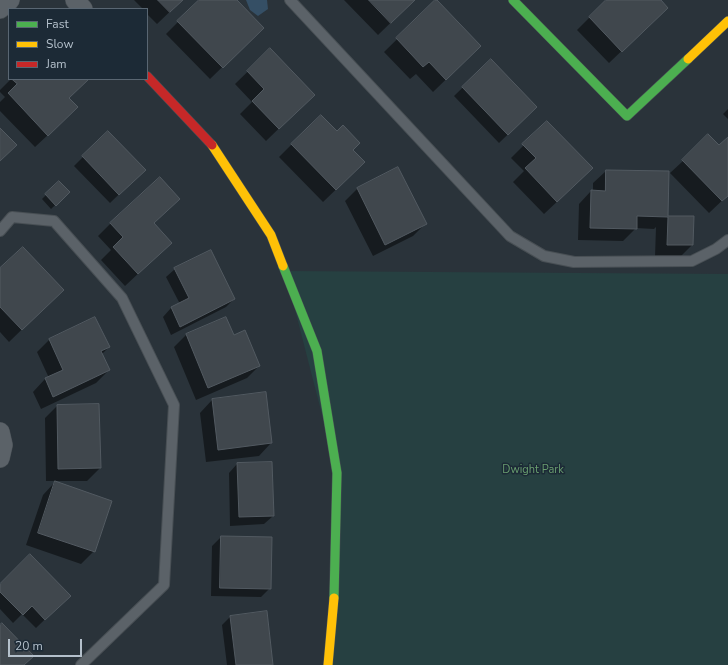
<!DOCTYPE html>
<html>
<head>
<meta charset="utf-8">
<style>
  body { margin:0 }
  #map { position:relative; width:728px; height:665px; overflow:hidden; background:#2a333a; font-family:"Nunito Sans",sans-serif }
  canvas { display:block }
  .legend { position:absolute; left:8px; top:8px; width:140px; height:72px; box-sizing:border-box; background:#1c2a36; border:1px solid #596672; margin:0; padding:5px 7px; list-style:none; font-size:12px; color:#b4c0cb }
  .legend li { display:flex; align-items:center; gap:8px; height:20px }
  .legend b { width:20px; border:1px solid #596672 }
  .scale { position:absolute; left:8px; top:639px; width:74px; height:18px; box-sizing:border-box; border:2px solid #b4c0cb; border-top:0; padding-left:5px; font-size:12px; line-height:14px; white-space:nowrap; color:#b4c0cb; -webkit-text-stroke:3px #1c2a36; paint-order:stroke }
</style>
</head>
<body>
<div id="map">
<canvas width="728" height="665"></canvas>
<ul class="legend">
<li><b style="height:5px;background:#4caf50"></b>Fast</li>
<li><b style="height:5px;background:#ffc107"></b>Slow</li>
<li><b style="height:5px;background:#c62828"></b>Jam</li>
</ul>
<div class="scale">20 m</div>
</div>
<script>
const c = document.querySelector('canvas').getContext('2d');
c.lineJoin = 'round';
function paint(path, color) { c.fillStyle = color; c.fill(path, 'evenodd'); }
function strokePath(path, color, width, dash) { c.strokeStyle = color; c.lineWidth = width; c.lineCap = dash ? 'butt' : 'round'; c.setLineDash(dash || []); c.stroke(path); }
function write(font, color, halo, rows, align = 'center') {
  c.font = font + ' "Nunito Sans",sans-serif'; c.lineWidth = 3; c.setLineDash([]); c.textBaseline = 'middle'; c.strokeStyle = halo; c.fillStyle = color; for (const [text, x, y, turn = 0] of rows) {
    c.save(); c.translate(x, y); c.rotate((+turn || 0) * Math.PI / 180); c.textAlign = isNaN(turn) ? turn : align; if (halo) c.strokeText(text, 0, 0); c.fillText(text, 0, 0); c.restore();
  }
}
paint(new Path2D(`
  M285 271 728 274V665H328L337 473Z`), '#264041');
paint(new Path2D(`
  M246 0H267L268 9 258 16 250 10Z`), '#354f65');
paint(new Path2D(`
  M134 0H182L157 24 147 14V9H143Z
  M200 0H235L250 40 210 79 166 34Z
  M344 0H414L378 35Z
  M607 0H659L654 20 609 63 577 30Z
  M436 1 467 59 433 92 416 74 410 79 384 52Z
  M270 50 301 107 266 141 240 114 252 102 235 84Z
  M491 60 536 107 499 143 454 96Z
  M11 79H88L68 98 64 120 35 147 0 111V102L5 97 0 92V90Z
  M728 109V119L723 114Z
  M547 122 579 181 544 214 513 182 524 171 511 158Z
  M108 132 144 170 110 203 74 166Z
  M728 138V195L709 213 670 173 683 161 719 147Z
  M292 144 352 150 351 175 323 202 279 157Z
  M606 171 668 172 667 218 668 217 692 245 680 257H655L656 227 654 229 636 228 623 241 578 240 579 204 591 191 593 192V183Z
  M59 182 69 192 51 209 42 199Z
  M358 188 425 224 413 236 373 256 345 201Z
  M111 223 153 224 158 255 125 286 101 260 111 250 98 236Z
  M175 269 234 299 226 307 171 335 163 317 171 308 180 304 166 277Z
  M0 270 50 302 9 342 0 332Z
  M95 318 109 347 101 355 109 370 96 383 41 409 33 392 45 379 49 378 37 352 49 340Z
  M225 318 233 336 259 366 247 378 196 400 174 347 186 335Z
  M212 400 271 443 259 456 206 462 200 413Z
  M57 406 100 468 87 481H46L45 418Z
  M237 464 273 516 264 524 230 526 229 473Z
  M55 482 94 551 81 564 26 545 43 495Z
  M221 537 270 588 261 597 211 596 212 546Z
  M0 585 69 596 36 628 22 614 13 623 0 609Z
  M230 617 272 665H227L222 625Z`), '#0007');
const building = new Path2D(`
  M158 0H183L170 12Z
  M199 0H237L264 28 223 68 177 21Z
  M369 0H415L391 23Z
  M435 0H437L481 46 446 80 429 62 423 67 396 38Z
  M606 0H661L668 8 622 52 589 17Z
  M270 48 315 95 279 129 252 101 264 89 247 71Z
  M491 59 537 107 508 135 462 87Z
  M12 79H89L69 98 78 107 48 136 8 93 17 84Z
  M321 115 337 131 343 125 360 143 353 150 365 162 336 190 291 144Z
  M547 121 593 168 557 202 525 168 536 158 522 144Z
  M0 128 17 145 0 161Z
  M108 131 146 170 119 195 82 156Z
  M708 134 719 145 728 137V196L722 201 682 160Z
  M398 167 427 224 385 245 357 188Z
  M606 170 669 171 668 216H694L693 245H667L668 217 637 216V229L590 228 591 190 605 191Z
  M160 177 180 199 154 223 172 243 138 274 113 247 123 237 110 223Z
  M59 181 70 192 56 206 45 194Z
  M23 247 64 290 22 330 0 307V268Z
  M211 250 235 299 180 327 171 307 189 298 174 268Z
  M95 317 110 347 101 351 110 370 53 397 45 378 63 370 49 339Z
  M226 317 234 335 245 330 260 366 208 388 186 334Z
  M266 392 272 443 218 450 212 399Z
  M99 404 101 468 58 469 57 405Z
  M272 462 274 516 239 517 237 463Z
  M55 481 112 501 95 552 38 533Z
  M221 536 272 537 271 589 220 588Z
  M30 554 71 596 45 620 32 606 23 615 0 592V584Z
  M267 611 273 665H236L230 616Z
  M2 623 34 656 24 665H0V625Z`);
paint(building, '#40474d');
strokePath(building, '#525a61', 1);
const lane = new Path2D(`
  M290 0 510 236 544 256 574 262 692 261 716 249 728 240
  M0 231 12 217 54 221 122 298 174 405 164 585 81 665`);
const street = new Path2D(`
  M75 0 83 9
  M0 9 10 0
  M0 432 3 445 0 458`);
const fast = new Path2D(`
  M513 0 627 116 688 59
  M283 266 317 351 337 473 334 598`);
const slow = new Path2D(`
  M688 59 728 21
  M212 145 271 235 283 266
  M328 665 334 598`);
const jam = new Path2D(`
  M147 76 212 145`);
strokePath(lane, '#484f54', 12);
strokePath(street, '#484f54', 20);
strokePath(fast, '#484f54', 10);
strokePath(slow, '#484f54', 10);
strokePath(jam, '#484f54', 10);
strokePath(lane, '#5b6268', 10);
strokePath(street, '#5b6268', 19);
strokePath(fast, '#4caf50', 9);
strokePath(slow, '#ffc107', 9);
strokePath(jam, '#c62828', 9);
write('11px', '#699e6f', '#1c2a36', [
  ["Dwight Park",533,470]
]);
</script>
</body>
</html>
